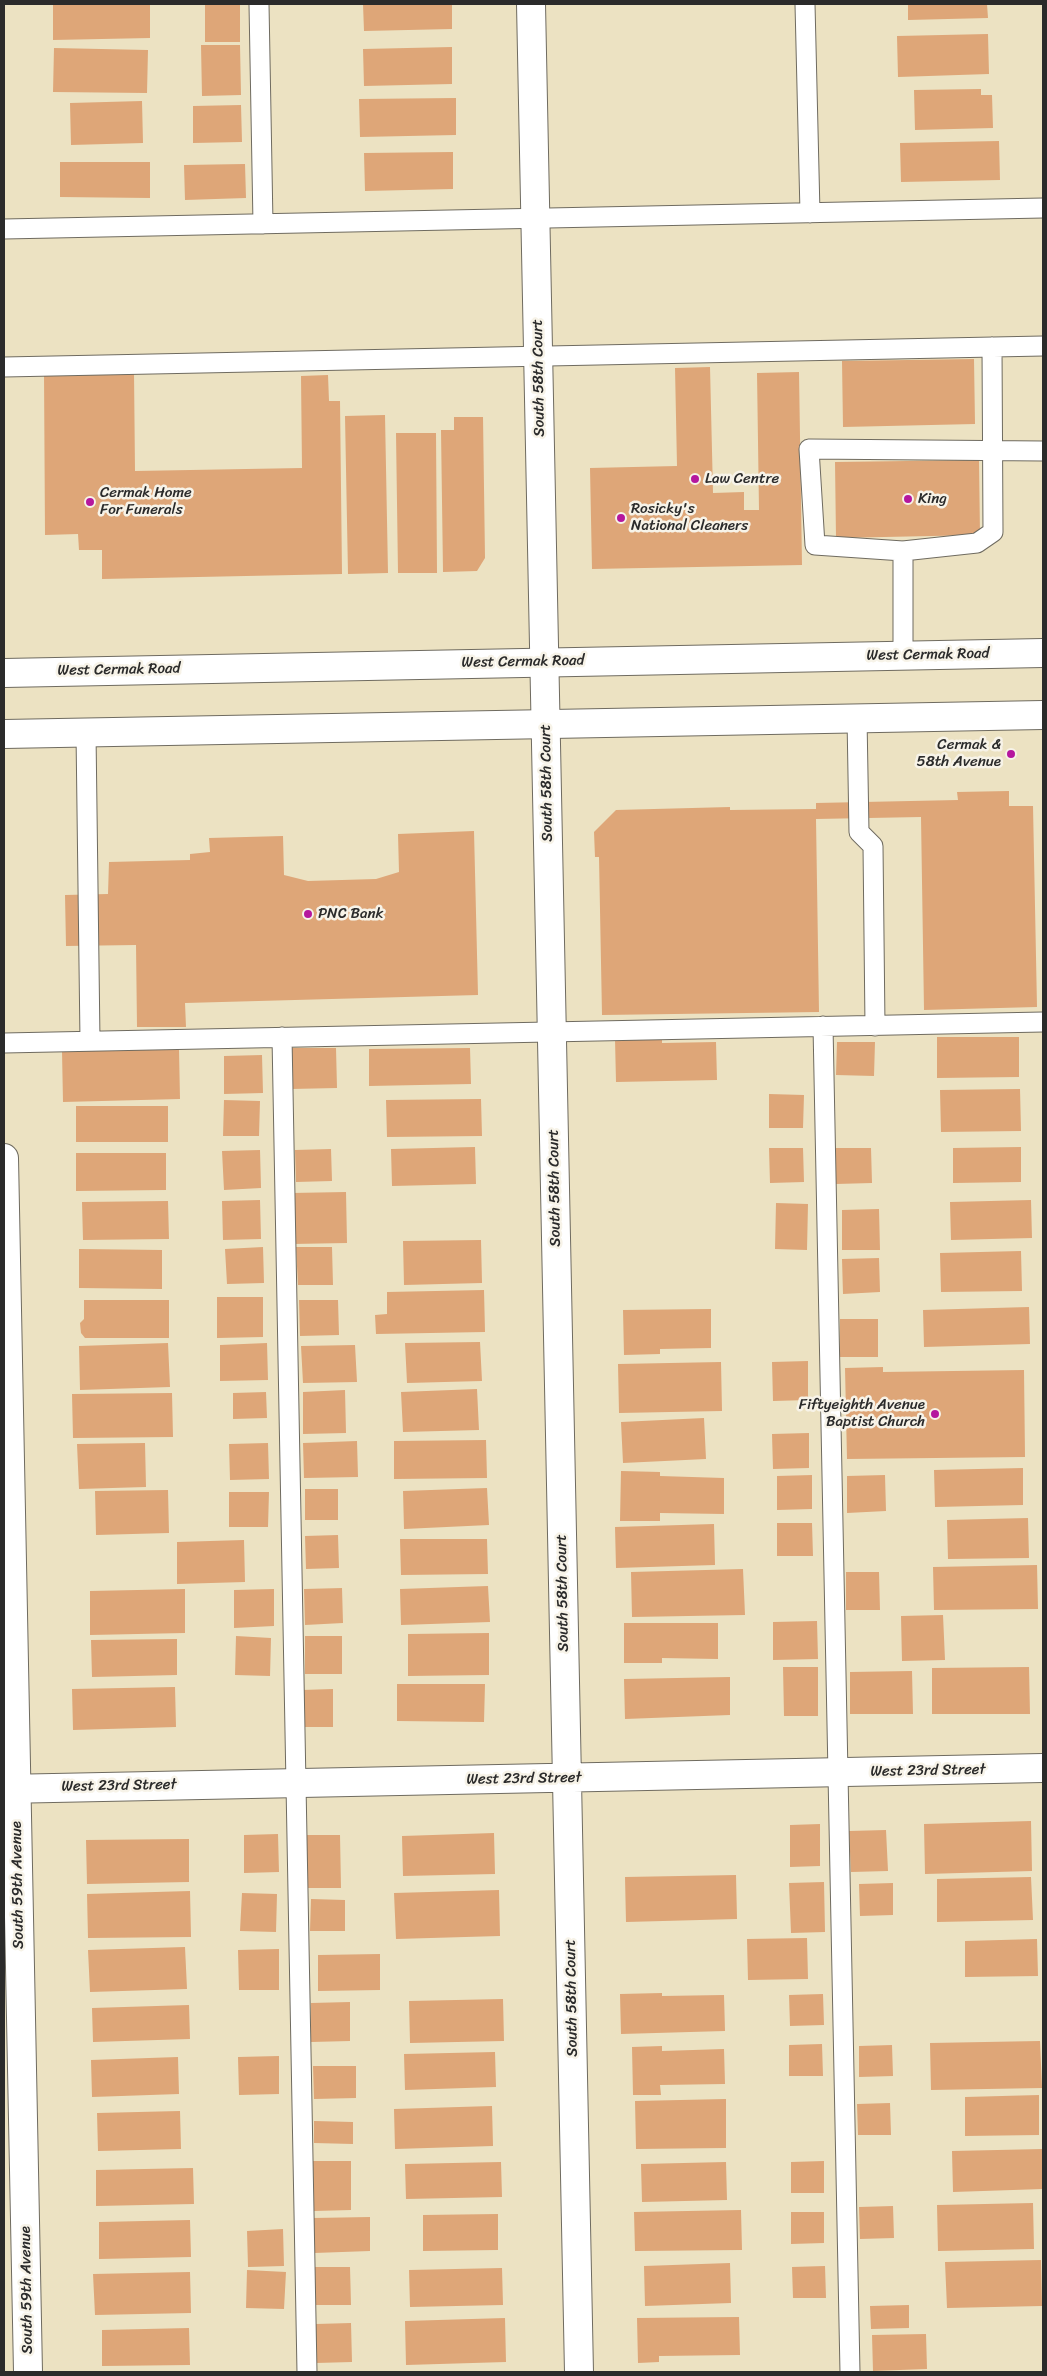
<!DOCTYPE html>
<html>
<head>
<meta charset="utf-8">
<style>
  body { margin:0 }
  #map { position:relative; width:1047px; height:2376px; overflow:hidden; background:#ece2c2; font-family:Sriracha,sans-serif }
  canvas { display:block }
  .frame { position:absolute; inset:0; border:5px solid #2b2b2b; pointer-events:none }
</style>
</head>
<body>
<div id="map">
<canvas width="1047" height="2376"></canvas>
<div class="frame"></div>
</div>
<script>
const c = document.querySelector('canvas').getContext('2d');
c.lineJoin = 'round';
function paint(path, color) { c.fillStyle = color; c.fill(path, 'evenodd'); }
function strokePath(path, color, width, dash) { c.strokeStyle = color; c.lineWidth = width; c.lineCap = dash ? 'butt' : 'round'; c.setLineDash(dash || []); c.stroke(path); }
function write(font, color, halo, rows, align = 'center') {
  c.font = font + ' Sriracha,sans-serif'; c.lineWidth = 5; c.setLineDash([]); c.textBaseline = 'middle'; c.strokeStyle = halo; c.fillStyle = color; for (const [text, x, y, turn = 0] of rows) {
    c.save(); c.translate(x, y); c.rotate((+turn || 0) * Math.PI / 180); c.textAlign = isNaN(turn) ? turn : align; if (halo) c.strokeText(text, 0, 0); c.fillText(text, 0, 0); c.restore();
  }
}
paint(new Path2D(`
  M53 4H150V38L53 40Z
  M205 4H240V42H205Z
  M363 4H452V29L364 31Z
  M908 4H987L988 18 908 20Z
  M988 34 989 74 898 77 897 36Z
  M201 45H240L241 95 202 96Z
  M452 47V84L364 86 363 49Z
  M54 48 148 50 147 93 53 92Z
  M981 89V95H992L993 128 915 130 914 90Z
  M456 98V135L360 137 359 99Z
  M142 101 143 143 71 145 70 103Z
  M241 105 242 142 193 143V106Z
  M999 141 1000 180 901 182 900 143Z
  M453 152V189L365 191 364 153Z
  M60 162H150V198L60 197Z
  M245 164 246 198 185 200 184 165Z
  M974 359 975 424 843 427 842 361Z
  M710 367 713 493 744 492V510H759L757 373 799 372 802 565 592 569 590 468 677 466 675 368Z
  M134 372 135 471 302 468 301 376 328 375 329 401H340L342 574 102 579V550H79L78 534 45 535 44 373Z
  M385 415 388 573 348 574 345 416Z
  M454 417H483L485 558 477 571 443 572 441 430H454Z
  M396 433H436L437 573H398Z
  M979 460 980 535 836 538 835 462Z
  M1009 791V806H1033L1037 1007 924 1010 921 817 816 819 819 1012 602 1015 599 857H595L594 832 616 810 730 807V810L816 809V803L958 800 957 792Z
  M474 831 478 995 185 1003 186 1027H137L136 945 66 946 65 895 108 894 109 862 190 860V854L210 852 209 838 283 836 284 875 308 881 376 879 399 872 398 834Z
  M662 1037V1043L716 1042 717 1080 616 1082 615 1039Z
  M937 1037H1019V1077L937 1078Z
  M837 1042H875L874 1076 836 1075Z
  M291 1048H336L337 1088 291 1089Z
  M470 1048 471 1084 369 1086V1049Z
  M179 1049 180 1099 63 1102 62 1051Z
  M262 1055 263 1093 224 1094V1056Z
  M1020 1089 1021 1131 941 1132 940 1090Z
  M769 1094 804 1095 803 1128H769Z
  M481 1099 482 1136 387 1137 386 1100Z
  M224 1100 260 1101 259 1136H223Z
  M76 1106H168V1142H76Z
  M475 1147 476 1184 392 1186 391 1149Z
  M1021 1147V1182L953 1183V1148Z
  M769 1148H803L804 1182 770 1183Z
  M836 1148H871L872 1183 836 1184Z
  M331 1149 332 1181 296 1182 295 1150Z
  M260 1150 261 1188 224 1190 222 1151Z
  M76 1153H166V1190L76 1191Z
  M346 1192 347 1243 292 1244 291 1193Z
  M260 1200 261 1239 223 1240 222 1201Z
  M1031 1200 1032 1238 951 1240 950 1202Z
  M168 1201 169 1239 83 1240 82 1202Z
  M776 1203 808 1204 807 1250 775 1249Z
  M879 1209 880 1250H842V1210Z
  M481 1240 482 1283 404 1285 403 1241Z
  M263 1247 264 1283 227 1284 225 1249Z
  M296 1247H332L333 1285H298Z
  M79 1249 162 1250V1289L79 1288Z
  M1021 1251 1022 1291 941 1292 940 1253Z
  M879 1258 880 1292 843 1294 842 1259Z
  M484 1290 485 1332 376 1334 375 1315 387 1314V1292Z
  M217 1297H263V1337L217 1338Z
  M84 1300H169V1338H85L81 1333 80 1323 84 1319Z
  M299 1300H338L339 1335 300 1336Z
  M1029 1307 1030 1344 924 1347 923 1310Z
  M711 1309V1348L660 1349V1354L624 1355 623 1310Z
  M840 1319H878V1357H840Z
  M480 1342 482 1381 407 1383 405 1343Z
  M168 1343 170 1387 80 1390 79 1346Z
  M267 1343 268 1380 220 1381V1345Z
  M355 1345 357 1382 303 1383 301 1346Z
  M808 1361V1400L773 1401 772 1362Z
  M721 1362 722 1411 619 1413 618 1364Z
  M883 1367V1372L1024 1370 1025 1457 847 1459 845 1368Z
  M477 1389 479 1430 403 1432 401 1392Z
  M345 1390 346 1433 303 1434V1392Z
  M266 1392 267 1418 233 1419V1393Z
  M172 1393 173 1437 73 1438 72 1394Z
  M704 1418 706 1459 623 1463 621 1422Z
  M809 1433V1468L773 1469 772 1434Z
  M486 1440 487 1478 394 1479V1441Z
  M357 1441 358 1477 304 1478 303 1443Z
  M145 1443 146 1487 79 1489 77 1444Z
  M268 1443 269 1479 230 1480 229 1444Z
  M1023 1468V1505L935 1507 934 1470Z
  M621 1471 660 1472V1476L724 1478V1514L660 1513V1521H620Z
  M812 1475V1509L777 1510V1476Z
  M885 1475 886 1511 847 1513V1476Z
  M487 1488 489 1525 404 1529 403 1491Z
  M305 1489H338V1520H305Z
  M168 1490 169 1533 96 1535 95 1491Z
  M229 1492H269L268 1527H229Z
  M1028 1518 1029 1558 948 1559 947 1520Z
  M777 1523H812L813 1556H777Z
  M714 1524 715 1565 616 1568 615 1527Z
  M338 1535 339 1568 306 1569 305 1536Z
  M400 1539H487L488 1574 401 1575Z
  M244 1540 245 1582 177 1584V1542Z
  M1037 1565 1038 1609 934 1610 933 1567Z
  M743 1569 745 1615 632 1617 631 1572Z
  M846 1572H879L880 1610H846Z
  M488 1586 490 1622 401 1625 400 1589Z
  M342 1588 343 1623 305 1625 304 1589Z
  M185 1589V1633L90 1635V1591Z
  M274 1589V1626L234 1628V1590Z
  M943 1615 945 1660 902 1661 901 1616Z
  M817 1621 818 1659 773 1660V1622Z
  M624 1623H718V1659L662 1658V1663H624Z
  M489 1633V1675L408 1676V1634Z
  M236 1636 271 1638 270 1676 235 1675Z
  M305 1636H342V1674H305Z
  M177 1639V1675L92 1677 91 1640Z
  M783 1667H818V1716H784Z
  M1029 1667 1030 1714H932V1668Z
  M912 1671 913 1714H850V1672Z
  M730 1677V1715L625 1719 624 1679Z
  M397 1684H485L484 1722 397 1721Z
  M175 1687 176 1727 73 1730 72 1689Z
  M333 1689V1727H303L302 1690Z
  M1031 1821 1032 1871 925 1874 924 1824Z
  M820 1824V1866L790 1867V1825Z
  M886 1830 888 1871 851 1872 849 1831Z
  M494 1833 495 1874 403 1876 402 1836Z
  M278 1834 279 1872 244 1873V1835Z
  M303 1835H340L341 1888H304Z
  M189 1839V1882L87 1884 86 1840Z
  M736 1875 737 1919 626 1922 625 1877Z
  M1031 1877 1033 1920 937 1922V1879Z
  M824 1882 825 1932 791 1933 789 1883Z
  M893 1883V1915L860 1916 859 1884Z
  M499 1890 500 1936 396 1939 394 1893Z
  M190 1891 191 1937 88 1938 87 1894Z
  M242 1893 277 1894 276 1932 240 1931Z
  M311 1899 345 1900V1931H310Z
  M807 1938 808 1979 748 1980 747 1939Z
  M1037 1939 1038 1976 965 1977V1941Z
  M185 1947 187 1989 90 1992 88 1950Z
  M279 1949V1990H239L238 1950Z
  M380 1954V1990L318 1991V1955Z
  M662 1993V1996L724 1995 725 2031 621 2034 620 1994Z
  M823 1994 824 2025 790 2026 789 1995Z
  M503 1999 504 2041 410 2043 409 2001Z
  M350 2002V2041L311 2042V2003Z
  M189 2005 190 2039 93 2042 92 2008Z
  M1040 2041 1042 2088 931 2090 930 2043Z
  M822 2044 823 2076H789V2045Z
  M892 2045 893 2076 859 2077V2046Z
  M662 2046V2051L724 2049 725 2084 660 2085 661 2095H633L632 2047Z
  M495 2052 496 2087 405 2090 404 2054Z
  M279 2056V2094L239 2095 238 2057Z
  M178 2057 179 2094 92 2097 91 2060Z
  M313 2066H356V2098L314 2099Z
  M1039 2095V2135L965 2136V2097Z
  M726 2099V2148L636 2149 635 2101Z
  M890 2103 891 2135H858L857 2104Z
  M492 2106 493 2146 395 2149 394 2109Z
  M180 2111 181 2149 98 2151 97 2113Z
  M314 2121 353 2122V2144L314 2143Z
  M1043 2149V2189L953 2192 952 2151Z
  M313 2161H351V2210L314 2211Z
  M824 2161V2193H791V2162Z
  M501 2162 502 2197 406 2199 405 2164Z
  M726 2162 727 2200 642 2202 641 2164Z
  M193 2168 194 2204 96 2206V2170Z
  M1033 2203 1034 2249 938 2251 937 2205Z
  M893 2206 894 2238 860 2239 859 2207Z
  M741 2210 742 2250 635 2251 634 2212Z
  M791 2212H824V2243L791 2244Z
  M498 2214V2250L423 2251V2215Z
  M370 2217V2251L314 2253 313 2218Z
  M190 2220 191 2257 99 2259V2222Z
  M283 2229 284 2266 248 2267 247 2231Z
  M1041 2260 1042 2306 947 2308 945 2262Z
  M730 2263 731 2303 645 2306 644 2266Z
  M825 2266 826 2298H793L792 2267Z
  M314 2267H350L351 2305H315Z
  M502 2268 503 2305 410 2307 409 2270Z
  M247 2270 286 2272 284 2309 246 2308Z
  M190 2272 191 2313 95 2315 93 2274Z
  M909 2305V2328L871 2329 870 2306Z
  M739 2317 740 2355 659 2356V2362L638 2363 637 2318Z
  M505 2318 506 2362 406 2365 405 2321Z
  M351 2323 352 2362 316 2363V2324Z
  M189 2328 190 2365 102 2366V2330Z
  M926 2334 927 2369 873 2371 872 2335Z`), '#dea678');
const lane = new Path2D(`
  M259 4 263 224
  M805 4 810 213
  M4 229 1043 208
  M4 367 1043 346
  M903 551 815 545 809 449 1043 451
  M903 656V551L977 543 993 532 992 347
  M857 718 859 832 873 846 875 1026
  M86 733 90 1041
  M823 1026 850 2372
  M282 1037 307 2372
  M4 1043 1043 1022`);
const street = new Path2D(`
  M531 4 579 2372
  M4 1158 28 2372
  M4 1789 1043 1768`);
const secondary = new Path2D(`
  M4 673 1043 653
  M4 734 1043 715`);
strokePath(lane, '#6f6b60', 21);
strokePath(street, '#6f6b60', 30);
strokePath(secondary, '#6f6b60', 30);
strokePath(lane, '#fff', 19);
strokePath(street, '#fff', 28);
strokePath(secondary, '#fff', 28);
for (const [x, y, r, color] of [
  [695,479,5,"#b5179e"],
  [908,499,5,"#b5179e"],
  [90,502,5,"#b5179e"],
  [621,518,5,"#b5179e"],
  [1011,754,5,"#b5179e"],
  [308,914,5,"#b5179e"],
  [935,1414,5,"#b5179e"]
]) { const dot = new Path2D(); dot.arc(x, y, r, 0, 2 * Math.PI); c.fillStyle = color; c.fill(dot); strokePath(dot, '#f7f3e8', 2); }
write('15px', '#2b2b2b', '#f7f3e8', [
  ["South 58th Court",539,378,-91],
  ["West Cermak Road",928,655,-1],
  ["West Cermak Road",523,662,-1],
  ["West Cermak Road",119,670,-1],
  ["South 58th Court",547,783,-91],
  ["South 58th Court",555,1188,-91],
  ["South 58th Court",563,1593,-91],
  ["West 23rd Street",928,1771,-1],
  ["West 23rd Street",524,1779,-1],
  ["West 23rd Street",119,1786,-1],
  ["South 59th Avenue",18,1885,-91],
  ["South 58th Court",572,1998,-91],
  ["South 59th Avenue",27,2290,-91]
]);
write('15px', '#2b2b2b', '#f7f3e8', [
  ["Law Centre",705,479],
  ["Cermak Home",100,493],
  ["For Funerals",100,510],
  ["King",918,499],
  ["Rosicky's",631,509],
  ["National Cleaners",631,526],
  ["Cermak &",1001,745,"right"],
  ["58th Avenue",1001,762,"right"],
  ["PNC Bank",318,914],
  ["Fiftyeighth Avenue",925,1405,"right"],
  ["Baptist Church",925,1422,"right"]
], 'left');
</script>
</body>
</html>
